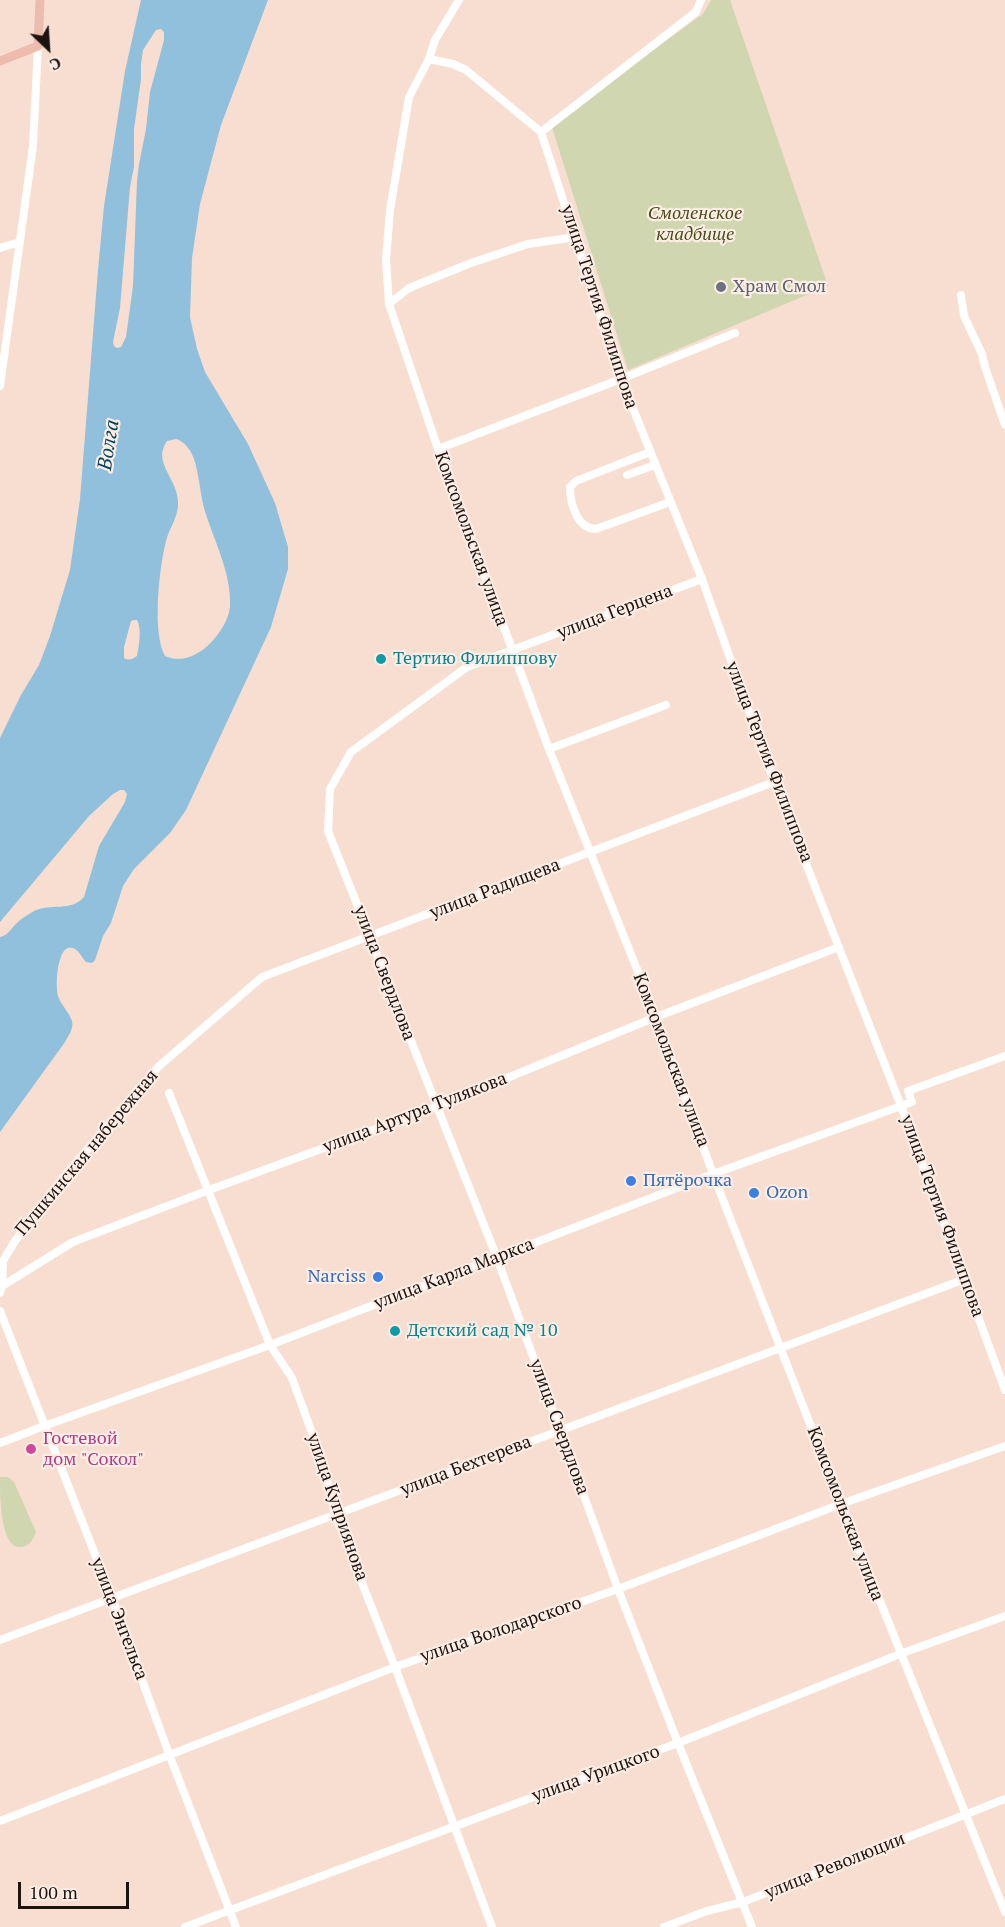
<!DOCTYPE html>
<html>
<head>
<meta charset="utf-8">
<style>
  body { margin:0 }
  #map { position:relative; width:1005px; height:1927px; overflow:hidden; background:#f7ded0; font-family:"PT Serif",serif }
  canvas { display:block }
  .north { position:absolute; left:18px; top:18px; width:60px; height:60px; -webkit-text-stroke:4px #fdede5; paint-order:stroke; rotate:155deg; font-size:16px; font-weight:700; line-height:24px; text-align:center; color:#1d1410 }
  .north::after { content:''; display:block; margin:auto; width:21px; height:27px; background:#1d1410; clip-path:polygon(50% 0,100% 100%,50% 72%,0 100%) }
  .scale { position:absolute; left:18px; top:1882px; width:111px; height:27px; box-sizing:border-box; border:3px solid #1d1410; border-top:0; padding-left:8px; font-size:18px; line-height:21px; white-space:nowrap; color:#1d1410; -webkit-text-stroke:4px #fdede5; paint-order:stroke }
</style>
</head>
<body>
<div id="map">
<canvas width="1005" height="1927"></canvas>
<div class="north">С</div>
<div class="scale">100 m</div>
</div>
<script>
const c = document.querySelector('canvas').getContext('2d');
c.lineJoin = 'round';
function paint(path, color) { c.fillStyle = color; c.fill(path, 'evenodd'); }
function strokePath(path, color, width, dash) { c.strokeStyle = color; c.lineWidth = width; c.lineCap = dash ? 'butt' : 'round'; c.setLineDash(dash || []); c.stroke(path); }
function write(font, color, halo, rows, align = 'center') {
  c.font = font + ' "PT Serif",serif'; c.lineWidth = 4.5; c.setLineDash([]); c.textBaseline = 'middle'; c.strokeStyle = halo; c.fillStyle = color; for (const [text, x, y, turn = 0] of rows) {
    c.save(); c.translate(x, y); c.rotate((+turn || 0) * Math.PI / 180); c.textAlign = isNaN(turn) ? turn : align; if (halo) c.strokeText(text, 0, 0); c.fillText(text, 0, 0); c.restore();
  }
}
paint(new Path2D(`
  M711 0H730L828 286 628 370 551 124 703 14Z
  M0 1477H8L14 1482 36 1532C33 1540 29 1547 20 1547 0 1548 0 1493 0 1477Z`), '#cfd6b0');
paint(new Path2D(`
  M141 0H268L221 125 200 204 192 258 190 317 197 349 205 372 248 444 275 503 288 547V569L271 627 186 810 170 833 134 869 123 886 111 923 103 936 95 960 92 963 86 962C82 958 79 950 73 948 57 942 55 986 58 996 61 1005 69 1012 72 1021 74 1029 68 1036 65 1042L0 1132V937C9 935 11 928 18 922 22 918 29 914 34 911 51 903 71 912 84 897L99 846 125 802 127 794 124 790H120L113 794 89 816 0 922V738L21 695 39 665 50 636 70 570 80 499 98 270 104 206 125 71ZM161 29 164 32V40L150 92 146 129 139 164 137 181 133 286 126 337 121 347 117 348 114 346 113 342 120 308 130 187 134 167V129L141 79V64L143 50 156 30ZM176 439C184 441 191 450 194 459 199 474 200 492 204 508 213 539 232 573 230 607 228 623 216 639 204 649 191 658 180 662 165 656 152 633 159 568 166 541 169 529 177 519 178 506 180 479 151 464 167 441ZM134 620H137C142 629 139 645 137 656 133 659 129 661 124 658V647L131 621Z`), '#90c0dc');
strokePath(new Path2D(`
  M459 0 435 40 429 59 409 97 390 210 386 260 389 304 438 449 549 749 656 1017 713 1174 841 1504 1005 1912
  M429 59 453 64 466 70 541 132
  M541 132 621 379 702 579 774 782 901 1106 1005 1390
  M541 132 696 12 701 0
  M0 248 20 242
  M961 295 964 316 982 354 985 367 1005 425
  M389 304 409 288 471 263 528 244 576 237
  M0 386 33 146 38 46
  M438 449 621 379 735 333
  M650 452 576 481 570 487C570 503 577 529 596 529L670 502
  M627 475 655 465
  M702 579 467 667 351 752 330 789 328 831 497 1258 618 1589 678 1743 752 1927
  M549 749 666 705
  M169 1093 270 1345 292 1378 324 1466 335 1514 395 1667 492 1927
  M0 1287 2 1286 3 1261 15 1241 65 1175 158 1067 262 977 774 782
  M0 1293 2 1286 73 1242 209 1190 436 1107 656 1017 839 947
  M0 1311 112 1598 169 1754 236 1927
  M0 1443 44 1426 270 1345 713 1174 912 1102 908 1091 1005 1056
  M0 1640 965 1279
  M0 1821 395 1667 618 1589 841 1504 1005 1446
  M185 1927 678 1743 900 1654 1005 1616
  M664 1927 707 1911 743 1902 1005 1799`), '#fff', 8);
strokePath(new Path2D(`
  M0 61 38 46 40 0`), '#edbcaf', 9);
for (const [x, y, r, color] of [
  [721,287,6,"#6b7280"],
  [381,659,6,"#0f9aa8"],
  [631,1181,6,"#3f7fe0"],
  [754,1193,6,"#3f7fe0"],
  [378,1277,6,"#3f7fe0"],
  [395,1331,6,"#0f9aa8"],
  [31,1449,6,"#d1479c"]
]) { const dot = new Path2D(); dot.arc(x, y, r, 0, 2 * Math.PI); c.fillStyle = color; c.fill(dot); strokePath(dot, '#fdede5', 2); }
write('italic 18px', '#474e18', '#fdede5', [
  ["Смоленское",695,214],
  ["кладбище",695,235]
]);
write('18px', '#5b616d', '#fdede5', [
  ["Храм Смол",733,287]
], 'left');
write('18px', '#1d1410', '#fdede5', [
  ["улица Тертия Филиппова",599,307,72],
  ["Комсомольская улица",471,539,70],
  ["улица Герцена",615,612,-21],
  ["улица Тертия Филиппова",769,762,69],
  ["улица Радищева",495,889,-21],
  ["улица Свердлова",384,973,69],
  ["Комсомольская улица",671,1060,69],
  ["улица Артура Тулякова",415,1113,-21],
  ["Пушкинская набережная",87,1153,-50],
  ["улица Тертия Филиппова",942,1216,70],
  ["улица Карла Маркса",454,1274,-21],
  ["улица Свердлова",559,1427,70],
  ["улица Бехтерева",466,1466,-21],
  ["улица Куприянова",337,1507,71],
  ["Комсомольская улица",845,1514,69],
  ["улица Энгельса",119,1619,69],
  ["улица Володарского",501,1630,-19],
  ["улица Урицкого",596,1774,-20],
  ["улица Революции",835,1866,-22]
]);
write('18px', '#0d838f', '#fdede5', [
  ["Тертию Филиппову",393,659],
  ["Детский сад № 10",407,1331]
], 'left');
write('18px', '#366cbe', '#fdede5', [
  ["Пятёрочка",643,1181],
  ["Ozon",766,1193],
  ["Narciss",366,1277,"right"]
], 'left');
write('18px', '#b23c85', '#fdede5', [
  ["Гостевой",43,1439],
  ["дом \"Сокол\"",43,1460]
], 'left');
write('italic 20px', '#024460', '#fdede5', [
  ["Волга",109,445,-81]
]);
</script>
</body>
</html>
